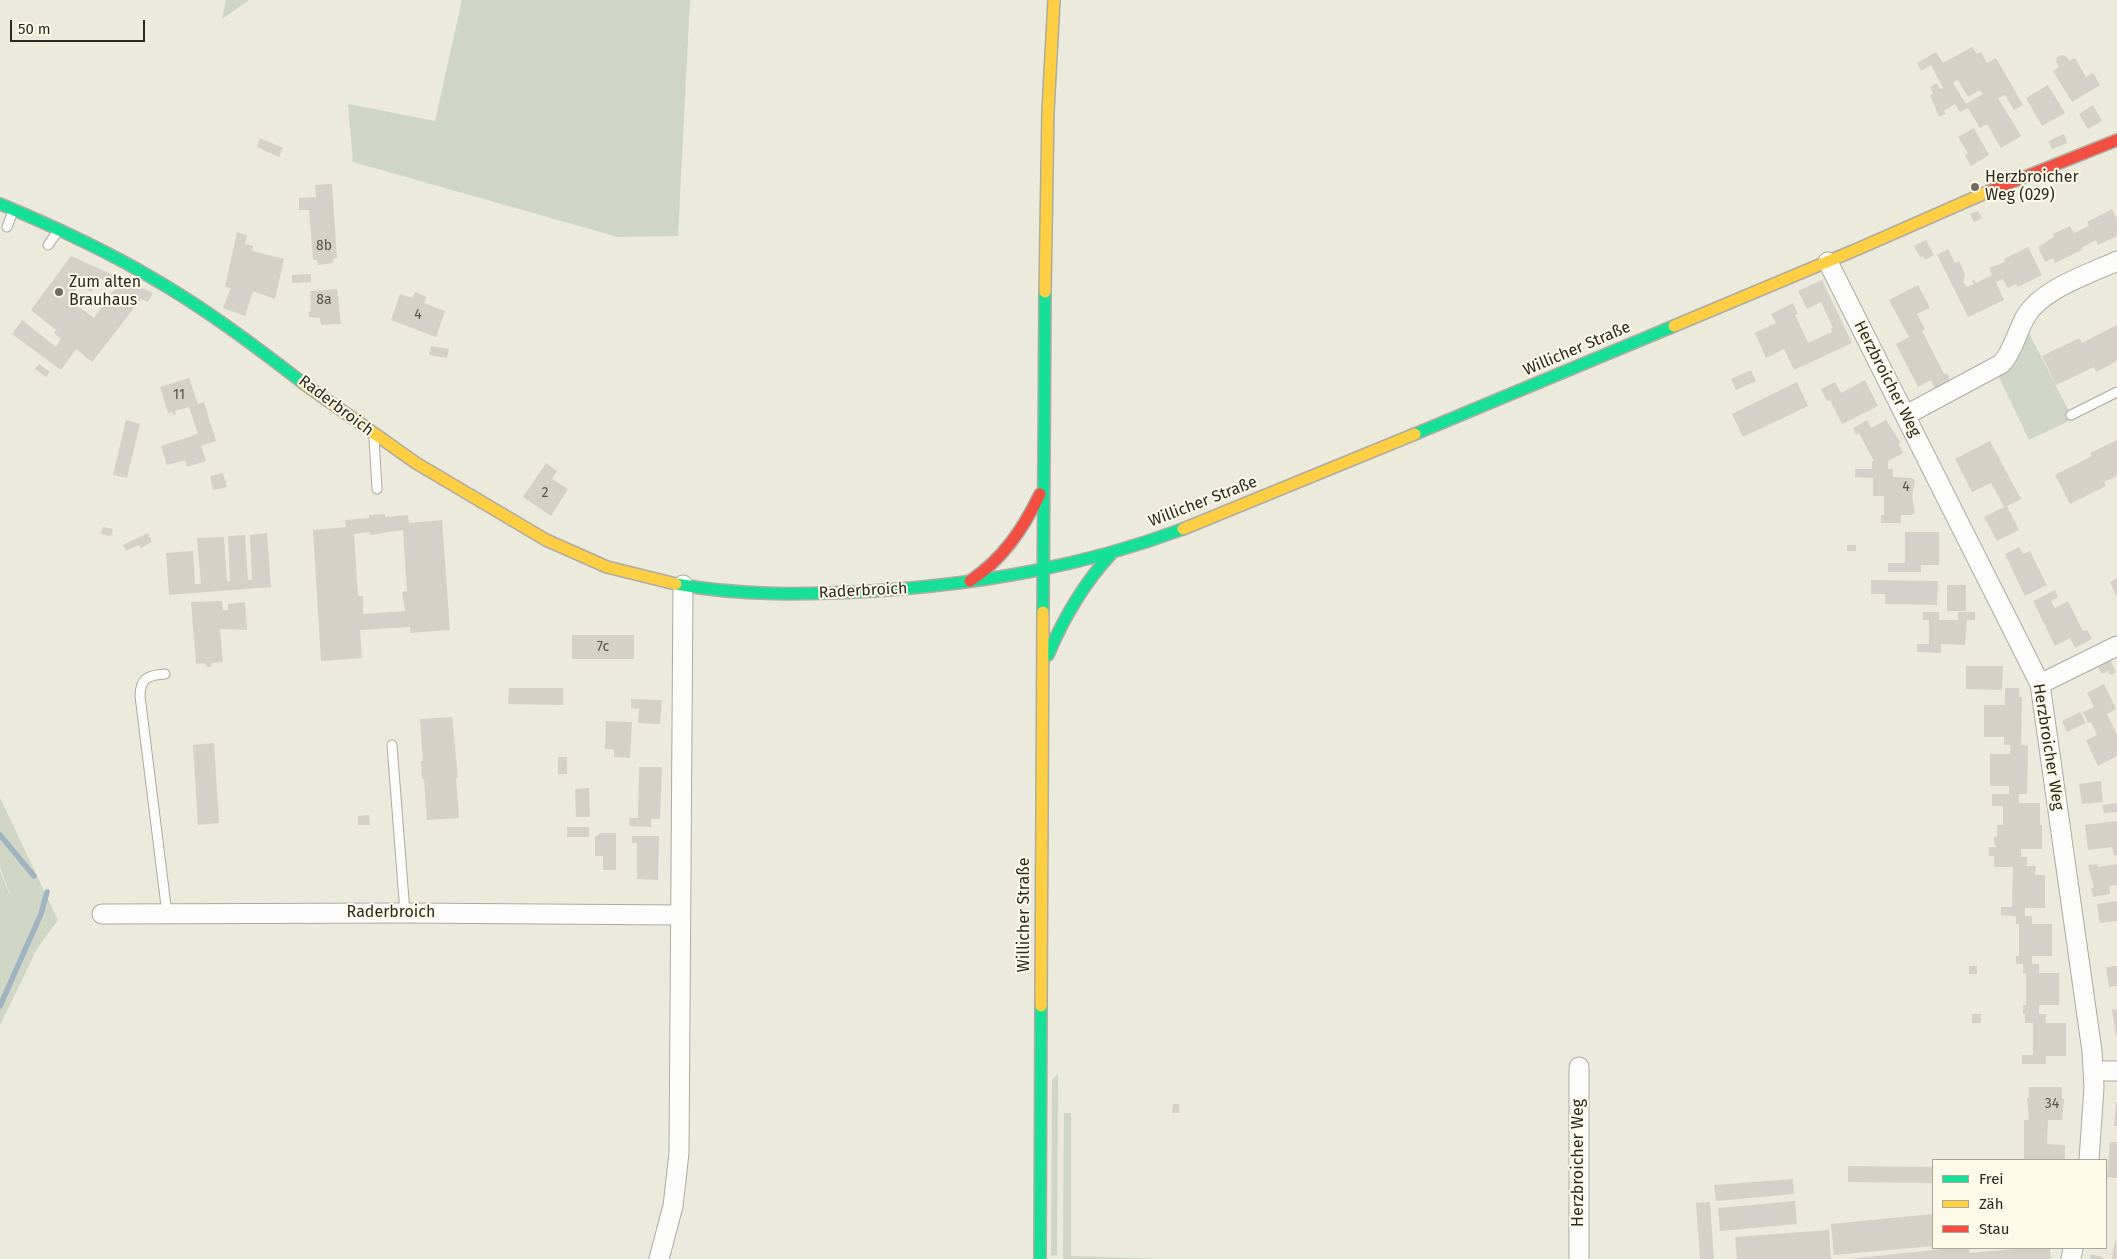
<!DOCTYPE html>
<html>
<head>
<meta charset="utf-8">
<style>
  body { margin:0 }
  #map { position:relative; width:2117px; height:1259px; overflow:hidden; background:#ece9dd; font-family:"Fira Sans",sans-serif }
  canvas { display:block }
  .legend { position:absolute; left:1932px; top:1159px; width:175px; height:90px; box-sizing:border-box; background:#fefae9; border:1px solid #aaa699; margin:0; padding:6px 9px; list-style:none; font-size:15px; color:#2b2921 }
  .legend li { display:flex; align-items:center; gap:10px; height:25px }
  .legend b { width:25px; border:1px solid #aaa699 }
  .scale { position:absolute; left:10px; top:20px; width:135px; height:22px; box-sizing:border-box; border:2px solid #2b2921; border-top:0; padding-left:6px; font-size:15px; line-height:18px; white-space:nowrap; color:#2b2921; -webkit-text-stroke:4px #fefae9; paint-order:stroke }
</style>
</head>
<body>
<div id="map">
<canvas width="2117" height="1259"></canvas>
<ul class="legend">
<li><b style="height:6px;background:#16e098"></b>Frei</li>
<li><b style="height:6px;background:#ffcf43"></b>Zäh</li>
<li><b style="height:6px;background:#f24e42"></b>Stau</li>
</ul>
<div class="scale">50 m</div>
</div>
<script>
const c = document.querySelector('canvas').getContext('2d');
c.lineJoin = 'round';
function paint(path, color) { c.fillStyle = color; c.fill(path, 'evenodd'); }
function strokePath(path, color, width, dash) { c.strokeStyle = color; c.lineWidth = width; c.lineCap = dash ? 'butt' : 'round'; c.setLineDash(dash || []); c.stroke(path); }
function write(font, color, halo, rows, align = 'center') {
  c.font = font + ' "Fira Sans",sans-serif'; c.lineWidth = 4; c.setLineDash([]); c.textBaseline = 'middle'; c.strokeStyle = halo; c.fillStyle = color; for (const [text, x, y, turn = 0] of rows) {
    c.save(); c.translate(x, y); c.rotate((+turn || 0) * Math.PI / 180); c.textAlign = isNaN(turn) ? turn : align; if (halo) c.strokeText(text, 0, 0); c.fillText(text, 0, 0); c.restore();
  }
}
paint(new Path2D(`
  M226 0H249L222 19Z
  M462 0H690L678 236 618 237 353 162 348 104 435 121Z
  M2029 333 2073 419 2029 440 1999 377C2015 366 2021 350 2029 333Z
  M0 798 58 920 38 947 0 1025V871L14 905 0 867Z
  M1058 1074 1057 1255 1051 1256 1052 1080Z
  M1064 1113H1071V1256L1164 1259H1063Z`), '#cfd6c6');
strokePath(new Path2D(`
  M0 835 34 876
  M0 1006 41 914 47 892`), '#9fb3c0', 5.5);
paint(new Path2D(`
  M1972 47 1977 54 1981 52 1987 63 1996 58 2023 105 2014 110 2005 95 1998 98 2021 136 2001 148 1987 124 1980 128 1968 108 1960 112 1955 104 1944 111 1946 114 1939 117 1930 95 1933 93 1930 87 1937 83 1940 89 1943 88 1931 65 1921 71 1917 63 1936 52 1943 63ZM1958 80 1968 97 1980 90 1983 94 1966 104 1953 83Z
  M2061 55 2066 56 2069 61 2075 58 2086 77 2093 73 2100 85 2072 102 2053 71 2059 67 2056 62 2057 57Z
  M2048 85 2065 113 2042 126 2026 98Z
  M2093 105 2102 121 2088 129 2079 114Z
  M1974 128 1989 155 1971 166 1965 155 1968 153 1958 137Z
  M2064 134 2067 143 2052 149 2048 141Z
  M260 138 283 148 279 157 257 147Z
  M332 184 337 258 333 259V263L318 265 317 260H313L309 210H299V198L316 197 315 185Z
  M2112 209 2117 219V236L2098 245 2096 240 2081 248 2082 250 2055 263 2053 258 2045 262 2038 247 2054 237 2053 234 2070 226 2074 233 2089 226 2087 222Z
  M1978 211 1982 218 1974 222 1970 214Z
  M237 232 247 235 245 244 253 246 252 251 284 259 275 299 253 291 245 316 223 308 231 288 225 287Z
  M1926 240 1934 255 1925 260 1923 256 1920 257 1914 246Z
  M2028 247 2042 275 2018 287 2016 284 2008 288 2003 279 1996 282 2004 300 1968 317 1937 255 1948 249 1955 263 1959 261 1965 275 1963 281 1966 287 1974 284 1972 281 1974 280 1976 283 1992 275 1989 268 2005 262 2004 259Z
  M71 256 153 293 148 302 141 299 92 362 76 349 61 370 12 334 22 320 56 347 61 339 54 333 56 330 31 310ZM101 279 117 286 94 318 68 299 80 284 91 292Z
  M311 274V282L292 283V275Z
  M1822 280 1852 343 1794 370 1784 349 1766 358 1755 333 1776 323 1771 314 1793 303 1798 314 1795 315 1808 343 1832 332 1831 329 1833 328 1821 302 1807 309 1798 291Z
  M1918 285 1930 308 1917 314 1925 329 1922 331 1944 374 1947 373 1950 380 1935 388 1931 380 1918 387 1896 344 1909 337 1889 300Z
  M337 289 341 324 321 325 320 318 309 317V312L311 310 310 291Z
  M415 292 427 297 424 303 445 311 436 337 391 320 400 294 412 298Z
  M2117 325V361L2096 372 2094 367 2056 385 2042 356 2079 338 2082 343Z
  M431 346 449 349 447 358 429 355Z
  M39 364 50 372 46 377 35 369Z
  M1751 370 1756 381 1736 390 1731 379Z
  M189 378 198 404 204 402 216 441 201 446 206 461 187 467 185 460 167 465 161 446 198 434 189 407 175 411 176 414 173 415 172 412 168 413 160 387Z
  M1865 380 1878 406 1842 424 1830 400 1827 401 1821 389 1835 382 1841 393Z
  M1797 382 1808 406 1743 437 1732 414Z
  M126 420 140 424 127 478 113 475Z
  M1867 420 1871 428 1886 420 1900 442 1899 445 1903 453 1888 461V469H1893V477L1912 478 1915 480 1912 496 1915 513 1912 515H1901V523H1881V515H1884V496H1873V478L1855 477V469H1872V461H1874L1859 433 1856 435 1853 428Z
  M2117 440V476L2104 482 2106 486 2070 504 2055 475 2092 456 2090 453Z
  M1990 441 2021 499 2007 506 2019 530 1997 541 1984 517 2004 507 1999 497 1991 483 1972 492 1955 459Z
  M546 463 557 471 552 479 568 489 551 516 523 497Z
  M223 473 227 487 213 490 210 476Z
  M385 514V517L408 515 409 523 442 520 450 630 410 633V627L360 630 362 658 321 661 313 530 346 527 345 520 369 518V515ZM403 530 407 591 402 592 405 611 363 614V596H358L354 534 370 532V535Z
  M103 527 113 529 111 536 101 534Z
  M1905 532H1939V565H1921V572H1888V563H1905Z
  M148 533 152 542 141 548 139 545 126 551 123 545Z
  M267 533 271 587 169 595 166 553 193 551 195 584H201L197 538 224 537 227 581H230L228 536 245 535 248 580H252L250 535Z
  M1847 545H1856V551H1847Z
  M2019 547 2023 554 2030 551 2047 585 2025 596 2005 554Z
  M2117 578V597L2110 582Z
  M1871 580 1938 581 1937 605 1885 604V594H1871Z
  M1947 585H1966V611H1947Z
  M2055 590 2058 597 2051 601 2055 608 2068 601 2083 631 2087 630 2092 639 2075 648 2070 638 2055 646 2033 601Z
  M222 601 223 610H228V604L245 602 247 630 220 629 223 662 212 663 210 667H207L204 663 196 664 191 602Z
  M1923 612H1939V620H1958V612H1975V620H1967L1965 645 1941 644V653L1917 652V644H1929V620H1923Z
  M572 635H634V659H572Z
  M2110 660 2116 672 2110 675 2108 671 2102 674 2098 667Z
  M1966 666H2003L2002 690 1966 689Z
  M2104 684 2116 709 2107 714 2117 735V756L2098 766 2086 740 2097 735 2091 722 2088 723 2083 712 2094 707 2087 693Z
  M509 688H563V705L508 704Z
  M2005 688H2019V697H2022L2021 745 2028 746 2027 794H2019V803H2040V825H2042V849H2021V857H2027V866H2036L2035 875H2045V908H2025V916H2032V924H2052V956H2032V964H2039V973H2059V1005H2039V1014H2046V1023H2066V1056H2046V1064H2022V1055H2033V1023H2025V1014H2023V1005H2026V973H2023V964H2016V956H2019V924H2016V916L2001 915V907H2012L2013 867H1994V856H1989V847H1997L1994 843V837H1997V825H2003V806H1992V794H2009V786H1990V754H2010V745H2004V737H1984V705H2005Z
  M631 699 662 700 660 724 638 723 639 709 631 708Z
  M2080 712 2086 723 2067 732 2062 721Z
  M452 717 458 778H456L459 818 427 820 424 779H422L421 761H423L420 719Z
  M606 721 632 722 630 758 614 757V749H605Z
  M214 743 219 823 198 825 193 745Z
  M558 757H567V774H558Z
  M639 767H662L660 819H651V827L629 826 630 818H638Z
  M2101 781 2103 802 2082 804 2079 784Z
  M589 788 590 817H576L575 789Z
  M2117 803V812L2104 813 2102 805Z
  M369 815 370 825H358V816Z
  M2117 821V855L2114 856 2112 847 2088 850 2085 825Z
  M567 827H589V837H567Z
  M601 833H616V870H603V856H595V837Z
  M632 836H659L658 880 637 879V843H632Z
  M2097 864 2098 867 2117 864V885L2109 886 2110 894 2093 897 2091 888H2094L2088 865Z
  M2117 901V921L2100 923 2097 904Z
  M1969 966H1977V974H1969Z
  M2117 966V986L2109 987 2106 967Z
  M2117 1009V1036H2116L2112 1010Z
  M1972 1014H1981V1023H1972Z
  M2029 1087H2062V1099H2064L2062 1120H2048L2047 1144 2065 1145V1160H2024V1120H2029L2027 1098H2029Z
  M2116 1102H2117V1126H2114Z
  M1173 1104H1179V1113H1172Z
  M2110 1142H2117V1178L2107 1177Z
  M1848 1166 1933 1167V1183L1848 1182Z
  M1793 1179 1794 1194 1716 1201 1714 1185Z
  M1795 1201 1797 1224 1720 1231 1718 1208Z
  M1710 1202 1714 1259H1700L1696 1203Z
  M1933 1214V1246L1834 1255 1831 1224Z
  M1829 1230 1831 1259H1737L1735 1237Z
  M2116 1238 2117 1259H2112L2113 1251Z
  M1952 1248H1969L1970 1253 2026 1248H2050L2051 1259H1849Z
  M2091 1254 2103 1257V1259H2090Z`), '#d5d1c8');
const lane = new Path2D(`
  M7 227 13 211
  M48 245 58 231
  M2071 415 2117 392
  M374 439 377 489
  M165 674C149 675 140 678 140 696L167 914
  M392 745 405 913`);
const street = new Path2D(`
  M1828 262 2040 684 2092 1051 2094 1087 2089 1160
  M1906 415 2001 364C2013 352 2017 331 2026 316 2042 289 2089 274 2117 261
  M2040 684 2117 646
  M102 914 405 913 680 915
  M2094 1071H2117
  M659 1259 673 1206 679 1153 683 585
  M1579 1259V1067
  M2071 1259 2073 1248`);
const fast = new Path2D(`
  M0 204C53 226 105 250 154 279 206 309 255 346 303 383
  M1415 434 1674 326
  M676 584C740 596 807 595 872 591 980 584 1081 567 1183 529
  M1043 612 1045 292
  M1048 655C1064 617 1084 583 1112 553
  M1040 1259 1041 1006`);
const slow = new Path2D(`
  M1045 292 1048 111 1054 0
  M1674 326 1860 248 1992 190
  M303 383 416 463 546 540 607 567 676 584
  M1183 529 1415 434
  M1041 1006 1043 612`);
const jam = new Path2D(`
  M1992 190 2117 140
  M970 581C1003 559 1023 529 1040 494`);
strokePath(lane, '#adaba2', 11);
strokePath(street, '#adaba2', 21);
strokePath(fast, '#adaba2', 14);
strokePath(slow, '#adaba2', 14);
strokePath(jam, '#adaba2', 14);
strokePath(lane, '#fcfcfa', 9);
strokePath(street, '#fcfcfa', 19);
strokePath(fast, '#16e098', 11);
strokePath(slow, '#ffcf43', 11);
strokePath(jam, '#f24e42', 11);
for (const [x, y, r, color] of [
  [1975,187,5,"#6f6c63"],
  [59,292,5,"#6f6c63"]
]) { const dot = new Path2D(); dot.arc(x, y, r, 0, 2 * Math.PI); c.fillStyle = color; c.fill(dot); strokePath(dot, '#fefae9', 2); }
write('14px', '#56534b', null, [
  ["8b",324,246],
  ["8a",324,300],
  ["4",418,315],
  ["11",179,395],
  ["4",1906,487],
  ["2",545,493],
  ["7c",603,647],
  ["34",2052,1104]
]);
write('16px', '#2b2921', '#fefae9', [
  ["Herzbroicher",1985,178],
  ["Weg (029)",1985,196],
  ["Zum alten",69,283],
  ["Brauhaus",69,301]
], 'left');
write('16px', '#2b2921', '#fefae9', [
  ["Willicher Straße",1577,349,-23],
  ["Herzbroicher Weg",1887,379,63],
  ["Raderbroich",336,406,37],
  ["Willicher Straße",1203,502,-21],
  ["Raderbroich",863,591,-3],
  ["Herzbroicher Weg",2048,747,81],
  ["Raderbroich",391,913],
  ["Willicher Straße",1025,915,-90],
  ["Herzbroicher Weg",1579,1163,-90]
]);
</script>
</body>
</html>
